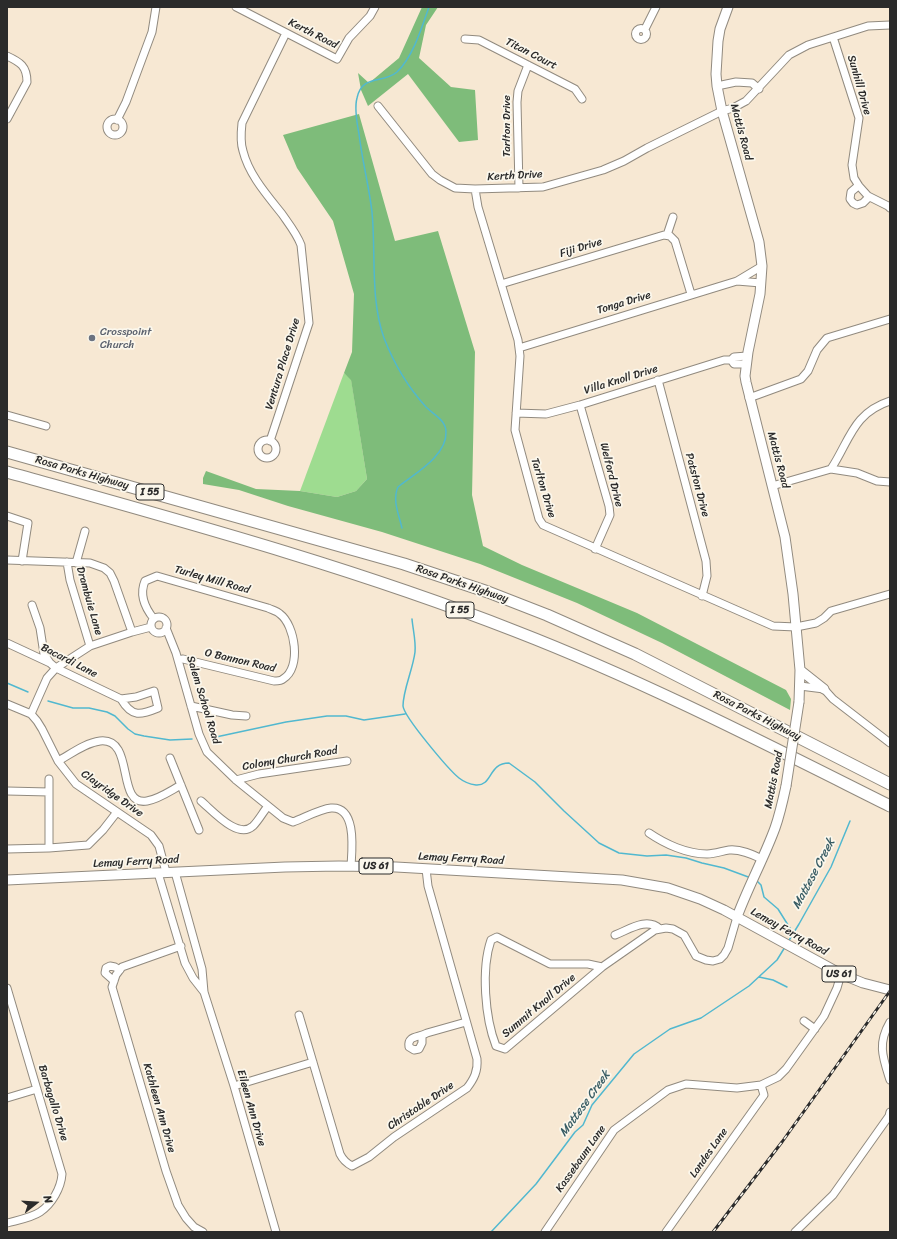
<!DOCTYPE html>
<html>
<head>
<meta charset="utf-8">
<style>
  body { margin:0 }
  #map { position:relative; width:897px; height:1239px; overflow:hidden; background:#f7e8d3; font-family:Sriracha,sans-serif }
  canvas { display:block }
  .frame { position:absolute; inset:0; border:8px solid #2b2b2b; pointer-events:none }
  .north { position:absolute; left:16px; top:1183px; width:40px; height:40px; -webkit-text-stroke:3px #fbf7ec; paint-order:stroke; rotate:73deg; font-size:11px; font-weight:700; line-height:16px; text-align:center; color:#2b2b2b }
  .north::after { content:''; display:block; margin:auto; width:14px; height:18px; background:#2b2b2b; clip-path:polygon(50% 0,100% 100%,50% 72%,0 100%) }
</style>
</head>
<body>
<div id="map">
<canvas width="897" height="1239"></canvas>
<div class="frame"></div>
<div class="north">N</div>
</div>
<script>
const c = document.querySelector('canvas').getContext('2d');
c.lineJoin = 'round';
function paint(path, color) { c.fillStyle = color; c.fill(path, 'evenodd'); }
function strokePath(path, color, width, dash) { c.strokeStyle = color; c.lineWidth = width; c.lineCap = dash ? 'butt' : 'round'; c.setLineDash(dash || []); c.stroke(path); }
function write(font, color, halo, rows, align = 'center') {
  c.font = font + ' Sriracha,sans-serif'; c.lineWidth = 3.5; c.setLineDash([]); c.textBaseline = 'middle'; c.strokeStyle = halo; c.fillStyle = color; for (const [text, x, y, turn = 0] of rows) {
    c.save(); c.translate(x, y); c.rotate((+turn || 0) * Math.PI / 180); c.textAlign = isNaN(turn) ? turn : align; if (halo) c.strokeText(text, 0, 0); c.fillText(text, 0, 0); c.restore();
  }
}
paint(new Path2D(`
  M344 373 351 379 367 479 356 491 337 497 300 491Z`), '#9edc90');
paint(new Path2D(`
  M422 7H438L426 25 419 58 451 87 475 90 478 140 459 142 408 74 368 106 361 90 358 73 369 83 399 58Z
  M359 114 395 241 438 231 475 352 472 495 483 546 522 565 637 613 786 690 791 699 790 710 662 643 577 603 480 564 382 532 288 506 239 490 203 484V478L206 471 256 489 300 491 337 497 356 491 367 479 351 380 344 373 352 352 354 294 333 221 297 168 283 135Z`), '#7ebc7a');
strokePath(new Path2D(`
  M402 528C399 515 392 500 398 487 414 474 447 456 446 432 446 420 434 415 426 407 407 386 394 364 384 338 370 299 376 253 372 212 369 186 362 160 359 134 357 123 354 109 357 98 362 74 383 84 397 72 413 57 422 27 429 7
  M412 619C413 630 416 641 415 652 413 669 403 690 403 706 404 717 449 770 459 778 464 782 469 784 476 785 493 786 488 763 509 763L535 782 564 811 599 843 619 853 647 856 666 855 686 858 702 863 724 868 751 878
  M7 683 28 692
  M48 701 73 708H89L107 712 115 716 128 729 135 734 144 736 170 740 192 739
  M216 737 286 722 327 716H346L364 720 405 714
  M756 880 761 885 764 897 778 909 793 933
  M788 942 799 924 831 867 850 821
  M759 977 773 980 787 987
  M491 1232 536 1184 575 1132 583 1125 592 1105 634 1054 670 1029 701 1018 749 986 777 960 785 947`), '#51b8cf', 1.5);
const minor = new Path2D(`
  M236 7 337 59 349 38 370 16 375 7
  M635.5 34a5.5 5.5 0 1 1 11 0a5.5 5.5 0 1 1-11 0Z
  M645 29 656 7
  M833 37 859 118 852 165 854 178 859 186 868 196 888 206 890 208
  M465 39 479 40 575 89 582 99
  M7 56C20 62 27 66 27 82L7 119
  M717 86 736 82 752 83 759 89
  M378 106 432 174 440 180 455 188 475 189 543 187 603 170 624 161 647 148 722 111 733 108 746 101 789 55 808 45 868 26 890 25
  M107 127a8 8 0 1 1 16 0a8 8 0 1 1-16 0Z
  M117 120 126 102 152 32 156 7
  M858 186 851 192 850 199 853 203 857 205 863 203 869 197
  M519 188 517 102 518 91 528 65
  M475 189 478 207 518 340 520 356 515 430 539 519 543 525 773 626 796 627 816 623 824 618 831 611 890 594
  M667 235 673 217
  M737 281 761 283
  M501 284 664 235 670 236 675 241 691 294
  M519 348 737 281 762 266
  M731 360 734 364H746
  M658 380 706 561 707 576 702 596
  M749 398 801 379 808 371 817 350 827 338 890 319
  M580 405 609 506 610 515 595 549
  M516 413 546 414 580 405 724 360H731L734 357 747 356
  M7 415 46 426
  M258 449a9 9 0 1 1 18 0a9 9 0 1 1-18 0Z
  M270 441 309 323 301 245C297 234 289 224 282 214 267 195 249 175 243 151 240 142 241 132 242 123L286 33
  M831 469C850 440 853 413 890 401
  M772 486 831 469 857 473 877 481 890 482
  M7 516 28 523 22 561
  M7 560 90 563 104 568 110 573 114 581 132 632
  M67 562 70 580 90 646
  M76 563 85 531
  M32 605 40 628 44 654 50 663
  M151 625a8 8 0 1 1 16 0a8 8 0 1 1-16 0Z
  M154 619C145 608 139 595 145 581L157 576 268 608C272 610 277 611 280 614 295 625 302 668 283 679 281 681 277 681 274 681L183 659 178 660
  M166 628 176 653 199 734 207 752 236 780 283 818 293 822C304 818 320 809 331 808 357 806 352 850 351 866
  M7 643 50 663 56 668 121 699 136 697 154 691 158 708C141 715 132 718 121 699
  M800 686 824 689 833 699 890 743
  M7 704 31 714 37 721 42 729 58 761 76 784 151 835 159 846 166 872
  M191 706 232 715 246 716
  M31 714 47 678 56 668 90 646 132 632 151 627
  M170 758 199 830
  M58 761C71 754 85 743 100 741 136 737 115 807 147 801 159 799 170 791 181 785
  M236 780 259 774 347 761
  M7 791 49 792
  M201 801C213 811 238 840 253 826 259 820 263 812 268 806
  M649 833C665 844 687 854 707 854 715 854 722 851 729 850 741 849 752 854 762 859
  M49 848V779
  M7 849 49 848 88 845 103 830 117 812
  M175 872 202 969 204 992 234 1086 276 1232
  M158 873 185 963 193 978 204 992
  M615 935C630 929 647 917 660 929
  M497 937 550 964H588L602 967 505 1049 496 1046C485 1018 481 969 491 940Z
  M181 946 122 967 116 975 112 987 166 1171 178 1205 186 1218 194 1227 203 1232
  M602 967 655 930 666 928 673 929 684 935 696 956 706 960 713 961 720 959 724 955 728 948 737 917
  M114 981 105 973 106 968 110 966 115 967 120 970
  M7 988 62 1174C61 1188 52 1204 40 1212 31 1218 18 1220 7 1223
  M299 1015 340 1154C343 1160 346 1163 352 1166L369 1157 394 1137 467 1088C474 1079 478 1071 477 1059L428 886 426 869
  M804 1021 815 1029
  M890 1022C877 1044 883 1058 890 1080
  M422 1036V1043L419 1049 414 1050 409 1047C407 1035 419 1038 427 1033L466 1022
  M234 1086 313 1062
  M7 1098 37 1089
  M545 1232 614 1130 668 1090 686 1084 737 1088 761 1085 778 1077 786 1069 824 1016 837 988 841 974
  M666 1232 764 1095 761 1085
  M795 1232 833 1195 889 1116 890 1112`);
const major = new Path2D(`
  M728 7 720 29 718 41 716 74 717 86 722 111 759 242 762 266 760 294 748 352 745 376 746 382 785 537 793 594 800 670 799 702
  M800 670 824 689
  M7 880 285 867 339 866 396 867 622 880 668 888 700 899 724 910 841 974 863 983 890 990
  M737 917C748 887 764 858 775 828 780 814 783 800 786 786`);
const highway = new Path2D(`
  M7 452 404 564 488 592 547 615 635 654 890 784
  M7 472C178 520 349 566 515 631 644 681 766 744 890 806`);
strokePath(minor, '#918a7f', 9);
strokePath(major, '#918a7f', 11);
strokePath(highway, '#918a7f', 13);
strokePath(minor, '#fff', 7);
strokePath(major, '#fff', 9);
strokePath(highway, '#fff', 11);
const rail = new Path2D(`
  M713 1232 782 1142 890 991`);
strokePath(rail, '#2b2b2b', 3);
strokePath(rail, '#fbf7ec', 1.5, [4.5]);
const majorBridge = new Path2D(`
  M786 786 799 702`);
strokePath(majorBridge, '#918a7f', 11, []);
strokePath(majorBridge, '#fff', 9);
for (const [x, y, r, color] of [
  [92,338,4,"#6b7280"]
]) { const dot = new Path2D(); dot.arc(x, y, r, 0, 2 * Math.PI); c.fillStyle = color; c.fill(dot); strokePath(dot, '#fbf7ec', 1.5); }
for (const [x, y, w] of [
  [150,492,28],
  [460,610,28],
  [376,866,34],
  [839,974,34]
]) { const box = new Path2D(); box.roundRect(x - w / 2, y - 8, w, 16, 3); c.fillStyle = '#fbf7ec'; c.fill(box); strokePath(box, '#2b2b2b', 1); }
write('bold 10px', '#2b2b2b', null, [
  ["I 55",150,492],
  ["I 55",460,610],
  ["US 61",376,866],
  ["US 61",839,974]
]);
write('11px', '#2b2b2b', '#fbf7ec', [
  ["Kerth Road",313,34,27],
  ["Titan Court",531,54,27],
  ["Sunhill Drive",859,85,74],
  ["Tarlton Drive",507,126,-90],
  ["Mattis Road",741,132,75],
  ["Kerth Drive",515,176,-3],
  ["Fiji Drive",581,248,-17],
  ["Tonga Drive",624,303,-17],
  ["Ventura Place Drive",283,364,-73],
  ["Villa Knoll Drive",621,380,-17],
  ["Mattis Road",778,460,75],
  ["Rosa Parks Highway",82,473,16],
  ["Welford Drive",611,475,76],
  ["Patston Drive",697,485,75],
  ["Tarlton Drive",543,488,73],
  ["Turley Mill Road",212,580,16],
  ["Rosa Parks Highway",462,584,19],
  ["Drambuie Lane",89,601,74],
  ["Bacardi Lane",69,661,27],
  ["O Bannon Road",240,661,13],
  ["Salem School Road",203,700,73],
  ["Rosa Parks Highway",757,716,27],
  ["Colony Church Road",290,759,-10],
  ["Mattis Road",774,780,-79],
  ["Clayridge Drive",112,794,35],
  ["Lemay Ferry Road",461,859,3],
  ["Lemay Ferry Road",136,862,-3],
  ["Lemay Ferry Road",789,932,29],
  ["Summit Knoll Drive",539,1006,-40],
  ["Barbagallo Drive",53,1103,73],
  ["Christoble Drive",421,1106,-34],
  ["Kathleen Ann Drive",159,1108,74],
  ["Eileen Ann Drive",251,1108,74],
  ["Landes Lane",709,1153,-55],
  ["Kassebaum Lane",581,1159,-55]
]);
write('11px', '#5b616d', '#fbf7ec', [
  ["Crosspoint",100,332],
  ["Church",100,345]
], 'left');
write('italic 12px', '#385c64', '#fbf7ec', [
  ["Mattese Creek",814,874,-62],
  ["Mattese Creek",585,1104,-54]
]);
</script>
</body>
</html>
